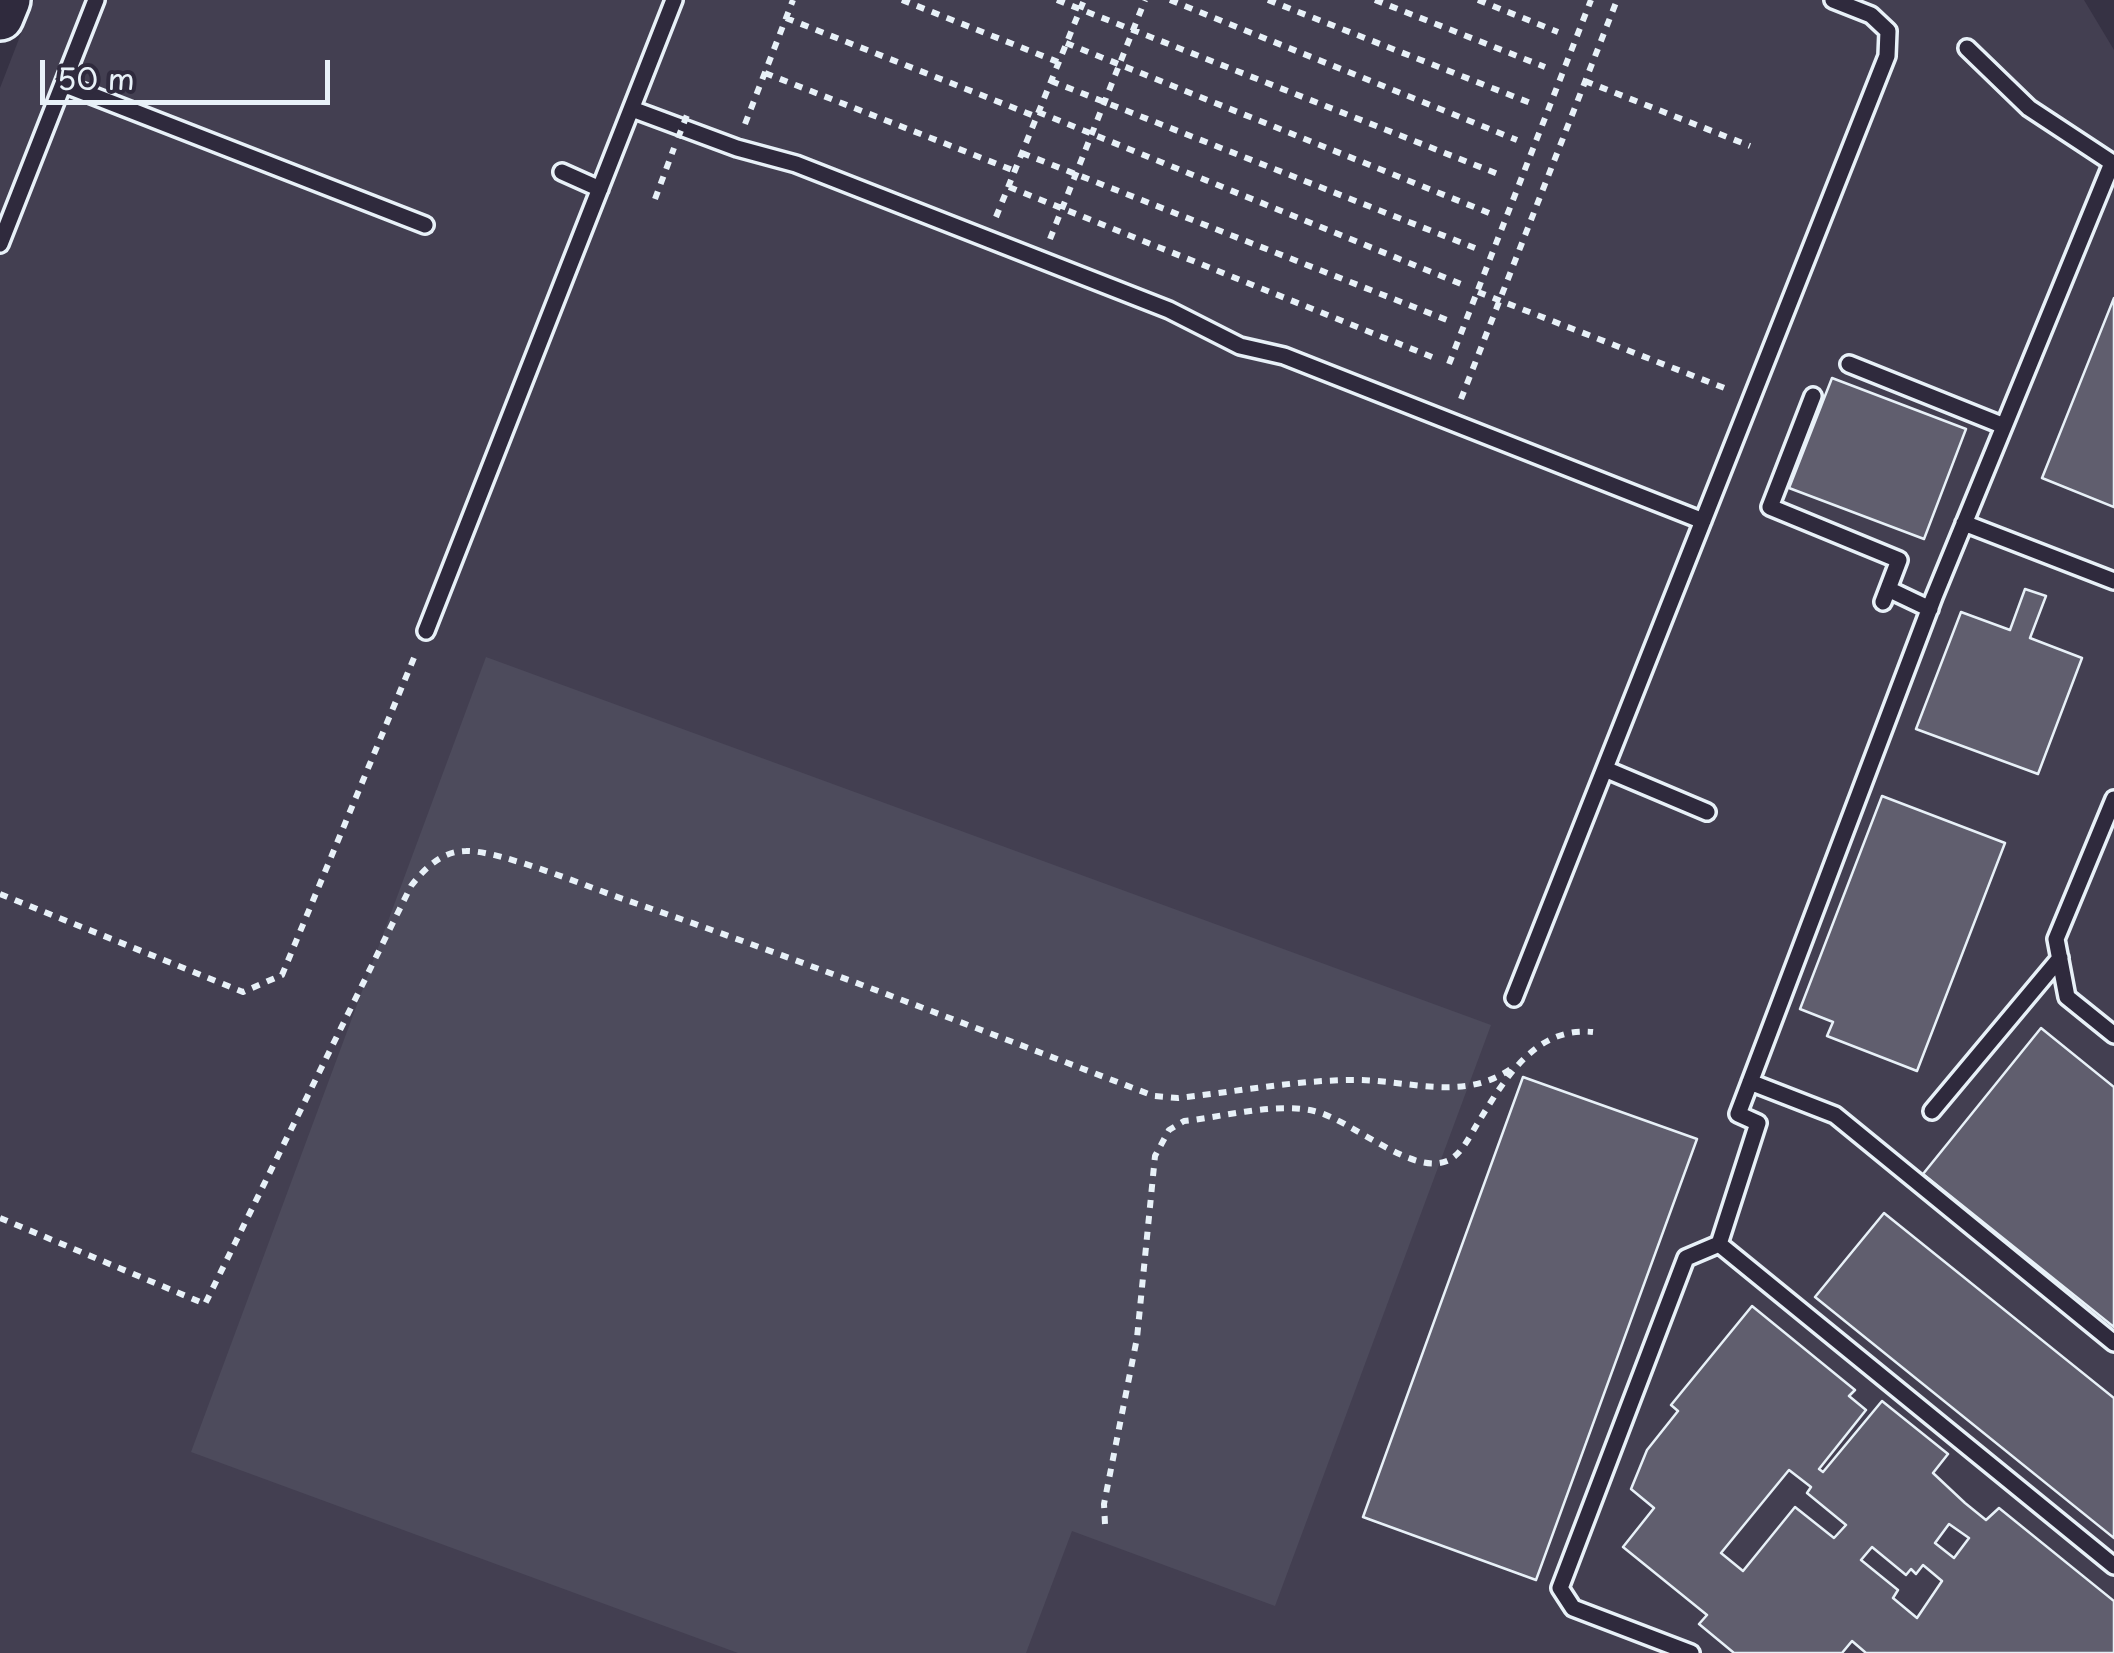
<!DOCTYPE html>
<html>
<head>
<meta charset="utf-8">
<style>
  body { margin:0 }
  #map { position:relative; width:2114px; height:1653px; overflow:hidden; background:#363244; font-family:"Playpen Sans",sans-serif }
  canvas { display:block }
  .scale { position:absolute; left:40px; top:60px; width:290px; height:45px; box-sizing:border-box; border:5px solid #e8f1f8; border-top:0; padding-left:12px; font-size:30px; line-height:35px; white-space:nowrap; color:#e8f1f8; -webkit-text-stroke:8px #2f2a3d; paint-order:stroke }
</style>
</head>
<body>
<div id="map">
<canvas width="2114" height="1653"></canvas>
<div class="scale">50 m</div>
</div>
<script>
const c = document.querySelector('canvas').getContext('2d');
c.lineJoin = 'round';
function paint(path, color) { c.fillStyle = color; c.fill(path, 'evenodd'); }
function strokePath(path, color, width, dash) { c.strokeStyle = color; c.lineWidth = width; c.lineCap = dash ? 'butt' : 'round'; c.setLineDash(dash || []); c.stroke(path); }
paint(new Path2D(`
  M34 0H2084L2114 50V1653H0V88Z`), '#433f51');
paint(new Path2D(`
  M486 657 1491 1025 1275 1606 1072 1531 1026 1653H738L191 1452Z`), '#4d4b5c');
const building = new Path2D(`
  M2114 298V507L2042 478Z
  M1832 378 1966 429 1924 539 1789 488Z
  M2025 589 2046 596 2030 638 2082 658 2038 774 1916 729 1961 612 2010 630Z
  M1882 796 2005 843 1917 1071 1827 1036 1833 1022 1800 1009Z
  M2041 1028 2114 1087V1327L1923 1174Z
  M1523 1077 1697 1139 1536 1580 1363 1517Z
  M1884 1213 2114 1398V1538L1815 1297Z
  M1752 1306 1855 1390 1849 1396 1866 1410 1819 1469 1823 1472 1882 1401 1948 1454 1933 1473 1965 1503 1986 1520 1999 1508 2114 1601V1653H1866L1852 1641 1842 1653H1734L1699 1624 1707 1615 1623 1547 1654 1508 1631 1489 1647 1450 1678 1411 1671 1405ZM1789 1470 1811 1487 1807 1493 1846 1525 1834 1538 1795 1507 1743 1571 1721 1553ZM1949 1524 1969 1538 1954 1558 1935 1543ZM1872 1547 1906 1575 1911 1569 1916 1574 1923 1565 1942 1581 1917 1618 1893 1598 1898 1590 1861 1560Z`);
paint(building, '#605e6e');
strokePath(building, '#e8f1f8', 2.5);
const lane = new Path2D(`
  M1967 48 2029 108 2114 164
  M63 84 425 225
  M632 109 737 148 796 164 1169 310 1240 346 1284 356 1703 521
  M2112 163 1934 597 1738 1114 1758 1123 1719 1244 2114 1566
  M562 172 600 189
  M0 244 96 0
  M1849 364 2004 426
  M1813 396 1770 507 1899 560 1883 602
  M1964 523 2114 581
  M1888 589 1930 609
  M426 631 674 0
  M1605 769 1707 812
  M2114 799 2056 939 2067 997 2114 1035
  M1514 998 1887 56 1888 31 1871 15 1833 0
  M1750 1082 1835 1115 2114 1343
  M1932 1111 2060 958
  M1691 1653 1573 1608 1560 1588 1686 1258 1719 1244`);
const secondary = new Path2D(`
  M0 17 7 0`);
strokePath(lane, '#e8f1f8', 22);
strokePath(secondary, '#e8f1f8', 52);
strokePath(new Path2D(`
  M902 0 1058 62
  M1057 0 1503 176
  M1170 0 1517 140
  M1268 0 1533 104
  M1375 0 1545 67
  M1478 0 1558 32
  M786 18 1037 117
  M1066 43 1489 213
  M765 73 1015 171
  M1051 81 1475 248
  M1585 81 1750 146
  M1038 112 1461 284
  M745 124 793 0
  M1022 153 1447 320
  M1009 187 1432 357
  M655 199 674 148
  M996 217 1084 0
  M1050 239 1145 0
  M1478 292 1727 389
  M1449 364 1591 0
  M1461 399 1617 0
  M0 894 243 992 282 975 416 653
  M0 1218 205 1304 411 886C425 868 442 851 466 851 499 850 591 888 626 900 804 961 978 1029 1154 1096L1178 1098C1234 1092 1291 1081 1348 1080 1405 1078 1461 1104 1512 1068
  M1105 1524 1104 1504 1137 1338 1155 1156 1169 1130 1184 1121C1223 1117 1275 1102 1314 1111 1350 1119 1412 1176 1447 1161 1460 1156 1469 1138 1476 1126 1503 1082 1534 1026 1593 1032`), '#e8f1f8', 6, [8, 8]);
strokePath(lane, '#2f2a3d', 15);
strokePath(secondary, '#2f2a3d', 45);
strokePath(new Path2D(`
  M678 138 689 110`), '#e8f1f8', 6, [8, 8]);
</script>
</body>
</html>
